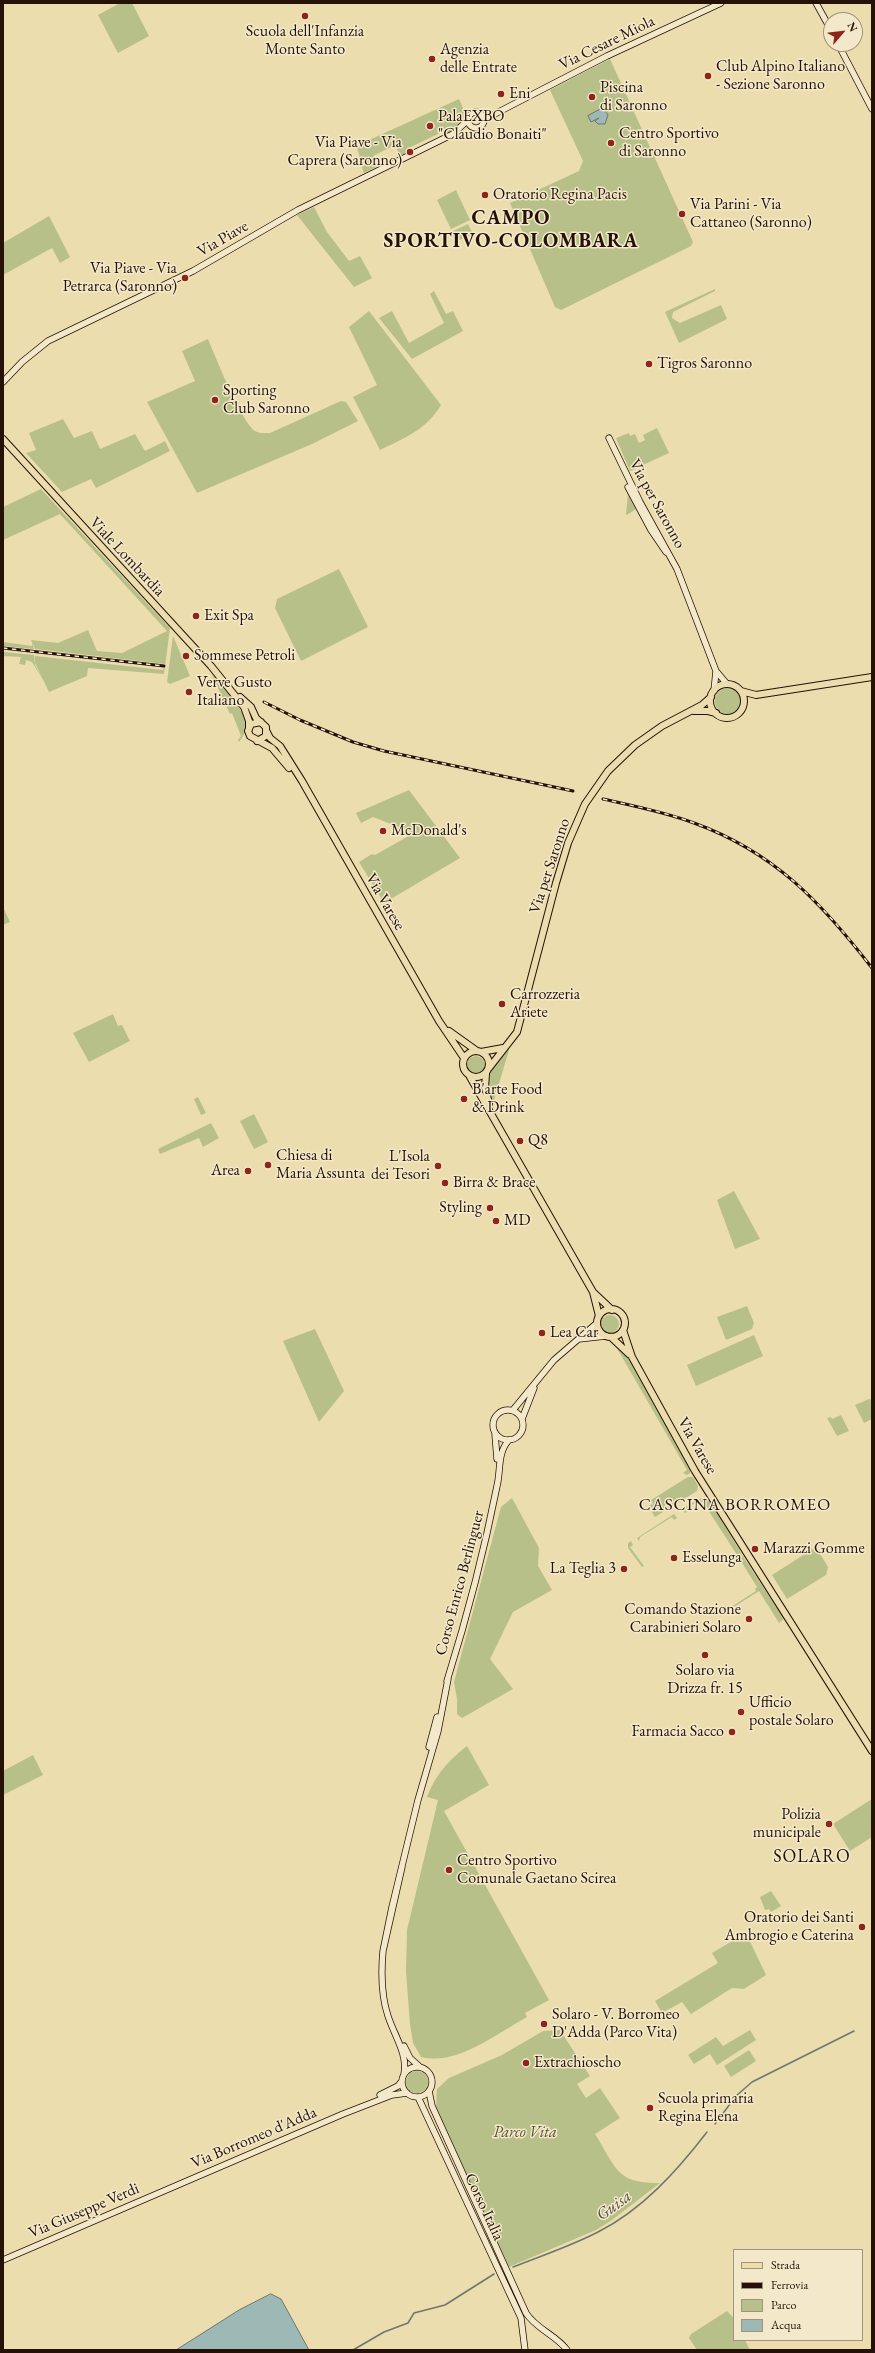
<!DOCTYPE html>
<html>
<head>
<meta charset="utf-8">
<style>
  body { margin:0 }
  #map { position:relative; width:875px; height:2353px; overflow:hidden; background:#ecddae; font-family:"EB Garamond",serif }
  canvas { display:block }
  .frame { position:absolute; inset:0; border:4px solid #251107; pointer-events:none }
  .legend { position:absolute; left:733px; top:2249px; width:130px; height:92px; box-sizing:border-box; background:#f3e9ca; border:1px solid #a1937c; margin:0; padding:5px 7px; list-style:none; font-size:12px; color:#251107 }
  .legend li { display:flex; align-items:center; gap:8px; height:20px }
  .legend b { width:20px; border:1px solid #a1937c }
  .north { position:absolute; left:823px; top:12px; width:40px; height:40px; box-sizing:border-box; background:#f3e9ca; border:1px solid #a1937c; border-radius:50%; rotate:62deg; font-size:11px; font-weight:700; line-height:16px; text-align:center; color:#251107 }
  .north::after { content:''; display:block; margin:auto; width:14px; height:18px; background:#8f2418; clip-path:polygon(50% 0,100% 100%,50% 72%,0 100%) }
</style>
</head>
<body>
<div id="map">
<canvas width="875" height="2353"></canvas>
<div class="frame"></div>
<ul class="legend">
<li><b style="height:5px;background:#ecddae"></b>Strada</li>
<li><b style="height:5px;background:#251107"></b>Ferrovia</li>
<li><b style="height:11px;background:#b8c08a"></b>Parco</li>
<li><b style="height:11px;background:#9db9b6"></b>Acqua</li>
</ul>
<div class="north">N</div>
</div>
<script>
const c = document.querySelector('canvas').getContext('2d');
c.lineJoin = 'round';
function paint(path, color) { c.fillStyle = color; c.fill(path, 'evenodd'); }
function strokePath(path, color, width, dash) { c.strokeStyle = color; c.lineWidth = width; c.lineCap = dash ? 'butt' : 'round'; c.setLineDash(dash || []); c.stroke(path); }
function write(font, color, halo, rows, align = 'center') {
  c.font = font + ' "EB Garamond",serif'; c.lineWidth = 3; c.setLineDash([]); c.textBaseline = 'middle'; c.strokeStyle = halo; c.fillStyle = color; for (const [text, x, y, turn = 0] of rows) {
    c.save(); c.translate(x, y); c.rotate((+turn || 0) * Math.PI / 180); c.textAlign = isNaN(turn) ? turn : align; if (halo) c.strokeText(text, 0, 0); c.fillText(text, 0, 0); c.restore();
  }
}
paint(new Path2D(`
  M120 3H132L149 36 118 53 98 15Z
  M610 59 693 242 691 246 561 310 555 307 510 203 579 171 583 161 550 90Z
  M459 99C470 121 465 125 444 135L442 132 411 147 412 150 400 156 395 145 373 156 378 166 364 173C360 164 361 157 356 146Z
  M456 190 470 220 451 229 437 200Z
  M314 207 327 232 349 261 360 256 372 278 354 287 297 215Z
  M49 216 70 257 60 263 52 248 3 275V243Z
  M468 224 473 234 455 242 451 232Z
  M715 289V291L673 312 672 318 680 323 721 305 727 319 679 343 665 312Z
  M434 291 446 314 453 311 463 331 412 359 379 318 392 311 409 343 444 323 430 294Z
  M369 311 441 405C427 429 405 438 380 450L353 397 377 385 349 327Z
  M208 339C216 358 241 421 255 431 260 434 265 433 270 433L341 401 346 402 358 421 312 444 197 493 147 402 195 381 182 351Z
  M63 419 74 438 92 431 100 449 135 434 145 451 165 441 170 451 96 488 91 479 62 492 26 453 36 450 29 433Z
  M657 428 669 453 630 471 616 438 629 433 630 436 635 434 639 443 645 440 643 435Z
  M41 489 170 628 164 674 88 668 87 676 49 692 35 663V656L163 670 165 664 35 649 31 640 58 643 88 630 97 651 122 653 167 631 60 514 3 540V507Z
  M628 494 636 509 627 515 626 514Z
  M339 569 368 627 301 661 275 608 277 599Z
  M173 636 190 676 170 684 167 682Z
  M3 642 32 646V643L34 649 3 646Z
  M3 652 34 655 35 665 45 683 32 662 26 660 25 665 19 664 21 657 3 656Z
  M212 675C218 676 245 714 246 721 247 729 244 736 239 742L238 740 241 736 232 713 230 714Z
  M715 701a13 13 0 1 1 26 0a13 13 0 1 1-26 0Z
  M409 790 460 858 384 903 359 862 372 854 375 855 414 833 373 817 361 823 356 813Z
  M3 907 10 922 3 925Z
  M113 1014 118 1026 122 1025 130 1041 89 1062 73 1033Z
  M509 1048V1050L493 1104C486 1082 487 1062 509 1048Z
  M467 1065a9 9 0 1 1 18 0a9 9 0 1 1-18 0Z
  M198 1097 206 1113 201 1115 194 1099Z
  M254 1114 268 1142 254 1149 240 1121Z
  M211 1123 219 1138 203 1147 199 1138 160 1154 158 1149Z
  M734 1191 760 1239 735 1249 717 1200Z
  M747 1306 754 1323 752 1329 726 1340 717 1317Z
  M601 1324a9 9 0 1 1 18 0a9 9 0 1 1-18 0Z
  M315 1329 344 1391 319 1422 283 1341Z
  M754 1335 763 1356 696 1386 687 1365Z
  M614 1343 622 1349 632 1363 691 1469 690 1473 687 1475 683 1473 687 1470Z
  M869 1399 872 1400V1419L864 1423 855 1405Z
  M841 1415 849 1431 837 1436 827 1418 831 1417 832 1419Z
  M688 1477H693L698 1486 697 1491 655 1517 648 1506 653 1504 651 1500Z
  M512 1498 539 1548 538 1566 552 1590 513 1612 490 1659 513 1689 462 1718 457 1714V1699L454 1682 501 1507Z
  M701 1498H704L711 1503 744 1558 784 1619 779 1623 759 1591 726 1612 724 1607 726 1606 728 1609 756 1591 755 1589 757 1587 739 1558 736 1560 734 1557 737 1555 703 1502 700 1503 698 1501 686 1509 687 1512 685 1513 682 1509Z
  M674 1514 677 1518 674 1520 672 1517 640 1537 639 1541 637 1538Z
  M631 1541 633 1545 630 1547 644 1566 642 1567 628 1548V1543Z
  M816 1547 828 1567 826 1575 787 1599 772 1575Z
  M467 1746 489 1785 444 1811 549 2000 525 2013 527 2017C496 2034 457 2066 421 2057L413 2043 410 2024 406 1972 407 1930 438 1800 427 1797C436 1774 448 1761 467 1746Z
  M33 1755 43 1775 3 1795V1771Z
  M872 1799V1837L850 1851 833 1824Z
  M771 1891 781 1906 771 1912 769 1909 765 1910 760 1897Z
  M746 1933 766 1975 744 1989 732 1988 691 2014 682 2002 662 2013 655 2001 718 1963 712 1953Z
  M560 2030 590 2076 577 2084 586 2098 600 2088 620 2118 595 2134C616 2167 616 2184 660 2183L612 2220 596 2230 509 2267 436 2108 437 2089 449 2078 502 2055 543 2031Z
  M750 2030 756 2040 717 2065 710 2054 694 2064 688 2055 716 2037 723 2046Z
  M749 2050 756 2061 731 2077 724 2066Z
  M406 2082a11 11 0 1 1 22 0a11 11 0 1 1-22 0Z
  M727 2311 734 2318V2340H745L750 2350H697L689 2338 691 2334Z`), '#b8c08a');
const water = new Path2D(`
  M603 108 608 115 605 124H598L595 121 599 118 591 122 588 116Z
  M271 2294 281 2299 309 2350H176L239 2310Z`);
paint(water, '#9db9b6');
strokePath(water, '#6d7670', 1);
strokePath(new Path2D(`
  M715 2124 736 2096 752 2082 854 2031
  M513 2267C541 2256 571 2246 598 2232 642 2210 677 2171 707 2132
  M353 2350 384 2332 408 2323 414 2313 445 2305 494 2274`), '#6d7670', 1.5);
const secondary = new Path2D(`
  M816 3 831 30
  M838 44 872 109
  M468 120a8 8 0 1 1 16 0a8 8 0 1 1-16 0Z
  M485 119 607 56 721 3
  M3 382 22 362 48 341 193 271 298 210 453 134 468 120
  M609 438 640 502 677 569 716 671 727 684
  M628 487 651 530 666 552
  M714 691 716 671
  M579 1339 606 1336
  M493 1425a15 15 0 1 1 30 0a15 15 0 1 1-30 0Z
  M513 1410 554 1360 597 1323
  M522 1419 534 1388
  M495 1434 497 1459
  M447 1681C467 1617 484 1552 497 1486 501 1470 497 1453 509 1440
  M429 1747 437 1717
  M402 1867 383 1951 392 1907 418 1800 438 1731 448 1679
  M383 1951C381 1973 381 1995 388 2016 394 2035 408 2054 404 2074
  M404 2046 410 2058 420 2067
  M402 2082a15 15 0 1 1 30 0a15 15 0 1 1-30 0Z
  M429 2091 432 2106 526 2313C536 2329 556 2335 567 2350
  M380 2095 398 2086 402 2081
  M418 2097 521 2318 525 2350
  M3 2260 343 2114 392 2095 407 2093`);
const primary = new Path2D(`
  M3 439 211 666 244 707 249 721V729
  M710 701a17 17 0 1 1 34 0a17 17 0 1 1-34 0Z
  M741 691 756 695 872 677
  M240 697 251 707 256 718 266 727V736L257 741
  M694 711H708L716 713
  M261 722 251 724 248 731 250 736 272 748 289 768
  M267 732 270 738 280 746 302 781 439 1021 464 1058
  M449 1031 477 1051
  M463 1064a13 13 0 1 1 26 0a13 13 0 1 1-26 0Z
  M481 1052 503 1048
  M489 1068 517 1032 556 883 568 843 585 804 608 771 635 745 662 726 702 705 711 697
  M486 1074 485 1088 489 1103
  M470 1077 593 1292 599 1316
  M594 1293 612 1310
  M597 1323a14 14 0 1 1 28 0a14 14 0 1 1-28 0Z
  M623 1330 632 1357 695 1471 872 1751
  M611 1337 629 1354`);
strokePath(secondary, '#251107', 7);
strokePath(primary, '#251107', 8);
strokePath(secondary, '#f3e9ca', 5.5);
strokePath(primary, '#ecddae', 6);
const rail = new Path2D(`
  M3 648 164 666
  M264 702 300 720 353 742 384 751 573 791
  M603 799C634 806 665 812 694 823 774 852 821 902 872 968`);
strokePath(rail, '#251107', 3);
strokePath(rail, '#f3e9ca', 1.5, [4.5]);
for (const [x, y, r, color] of [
  [305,16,4,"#8f2418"],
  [432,59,4,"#8f2418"],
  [708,76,4,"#8f2418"],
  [501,94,4,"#8f2418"],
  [592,97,4,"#8f2418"],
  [430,126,4,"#8f2418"],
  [611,143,4,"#8f2418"],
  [410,152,4,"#8f2418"],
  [485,195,4,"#8f2418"],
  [682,214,4,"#8f2418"],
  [185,278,4,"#8f2418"],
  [649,364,4,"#8f2418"],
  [215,400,4,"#8f2418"],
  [196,616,4,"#8f2418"],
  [186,656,4,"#8f2418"],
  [189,692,4,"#8f2418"],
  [383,831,4,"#8f2418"],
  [502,1004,4,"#8f2418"],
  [464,1099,4,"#8f2418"],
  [520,1141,4,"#8f2418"],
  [268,1165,4,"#8f2418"],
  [438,1166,4,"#8f2418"],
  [248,1171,4,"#8f2418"],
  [445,1183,4,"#8f2418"],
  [490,1208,4,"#8f2418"],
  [496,1221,4,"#8f2418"],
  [542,1333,4,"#8f2418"],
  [755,1549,4,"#8f2418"],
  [674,1558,4,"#8f2418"],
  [624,1569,4,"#8f2418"],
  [749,1619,4,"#8f2418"],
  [705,1655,4,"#8f2418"],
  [741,1712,4,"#8f2418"],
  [732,1732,4,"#8f2418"],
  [829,1824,4,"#8f2418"],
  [449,1870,4,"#8f2418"],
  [862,1927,4,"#8f2418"],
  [544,2024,4,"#8f2418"],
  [526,2063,4,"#8f2418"],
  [650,2108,4,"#8f2418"]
]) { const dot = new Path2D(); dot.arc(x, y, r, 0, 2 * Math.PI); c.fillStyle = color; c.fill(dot); strokePath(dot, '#f3e9ca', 1.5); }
write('16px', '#251107', '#f3e9ca', [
  ["Scuola dell'Infanzia",305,32,"center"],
  ["Monte Santo",305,50,"center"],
  ["Agenzia",440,50],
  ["delle Entrate",440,68],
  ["Club Alpino Italiano",716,67],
  ["- Sezione Saronno",716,85],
  ["Piscina",600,88],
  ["di Saronno",600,106],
  ["Eni",509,94],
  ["PalaEXBO",438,117],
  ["\"Claudio Bonaiti\"",438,135],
  ["Centro Sportivo",619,134],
  ["di Saronno",619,152],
  ["Via Piave - Via",402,143,"right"],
  ["Caprera (Saronno)",402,161,"right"],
  ["Oratorio Regina Pacis",493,195],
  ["Via Parini - Via",690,205],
  ["Cattaneo (Saronno)",690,223],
  ["Via Piave - Via",177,269,"right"],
  ["Petrarca (Saronno)",177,287,"right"],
  ["Tigros Saronno",657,364],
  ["Sporting",223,391],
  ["Club Saronno",223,409],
  ["Exit Spa",204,616],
  ["Sommese Petroli",194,656],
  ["Verve Gusto",197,683],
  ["Italiano",197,701],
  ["McDonald's",391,831],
  ["Carrozzeria",510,995],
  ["Ariete",510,1013],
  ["B'arte Food",472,1090],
  ["& Drink",472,1108],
  ["Q8",528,1141],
  ["Chiesa di",276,1156],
  ["Maria Assunta",276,1174],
  ["L'Isola",430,1157,"right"],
  ["dei Tesori",430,1175,"right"],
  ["Area",240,1171,"right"],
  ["Birra & Brace",453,1183],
  ["Styling",482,1208,"right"],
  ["MD",504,1221],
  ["Lea Car",550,1333],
  ["Marazzi Gomme",763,1549],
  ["Esselunga",682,1558],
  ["La Teglia 3",616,1569,"right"],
  ["Comando Stazione",741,1610,"right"],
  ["Carabinieri Solaro",741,1628,"right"],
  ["Solaro via",705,1671,"center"],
  ["Drizza fr. 15",705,1689,"center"],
  ["Ufficio",749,1703],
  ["postale Solaro",749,1721],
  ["Farmacia Sacco",724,1732,"right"],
  ["Polizia",821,1815,"right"],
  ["municipale",821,1833,"right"],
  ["Centro Sportivo",457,1861],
  ["Comunale Gaetano Scirea",457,1879],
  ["Oratorio dei Santi",854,1918,"right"],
  ["Ambrogio e Caterina",854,1936,"right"],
  ["Solaro - V. Borromeo",552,2015],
  ["D'Adda (Parco Vita)",552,2033],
  ["Extrachioscho",534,2063],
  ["Scuola primaria",658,2099],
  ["Regina Elena",658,2117]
], 'left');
write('16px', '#251107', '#f3e9ca', [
  ["Via Cesare Miola",607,43,-26],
  ["Via Piave",223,239,-30],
  ["Via per Saronno",657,504,61],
  ["Viale Lombardia",127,557,47],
  ["Via per Saronno",550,866,-72],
  ["Via Varese",385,902,60],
  ["Via Varese",697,1446,60],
  ["Corso Enrico Berlinguer",460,1583,-75],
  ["Via Borromeo d'Adda",254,2138,-23],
  ["Corso Italia",484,2207,65],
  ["Via Giuseppe Verdi",84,2211,-23]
]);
write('italic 16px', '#584e35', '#f3e9ca', [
  ["Parco Vita",525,2133]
]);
c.letterSpacing = '1px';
write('17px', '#251107', '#f3e9ca', [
  ["CASCINA BORROMEO",735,1505]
]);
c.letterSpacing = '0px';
write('italic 17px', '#4f4c44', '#f3e9ca', [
  ["Guisa",614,2206,-36]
]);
c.letterSpacing = '1px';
write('18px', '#251107', '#f3e9ca', [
  ["SOLARO",812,1857]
]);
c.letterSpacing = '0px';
c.letterSpacing = '1px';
write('bold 20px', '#251107', '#f3e9ca', [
  ["CAMPO",511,219],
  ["SPORTIVO-COLOMBARA",511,242]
]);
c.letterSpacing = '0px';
</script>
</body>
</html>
